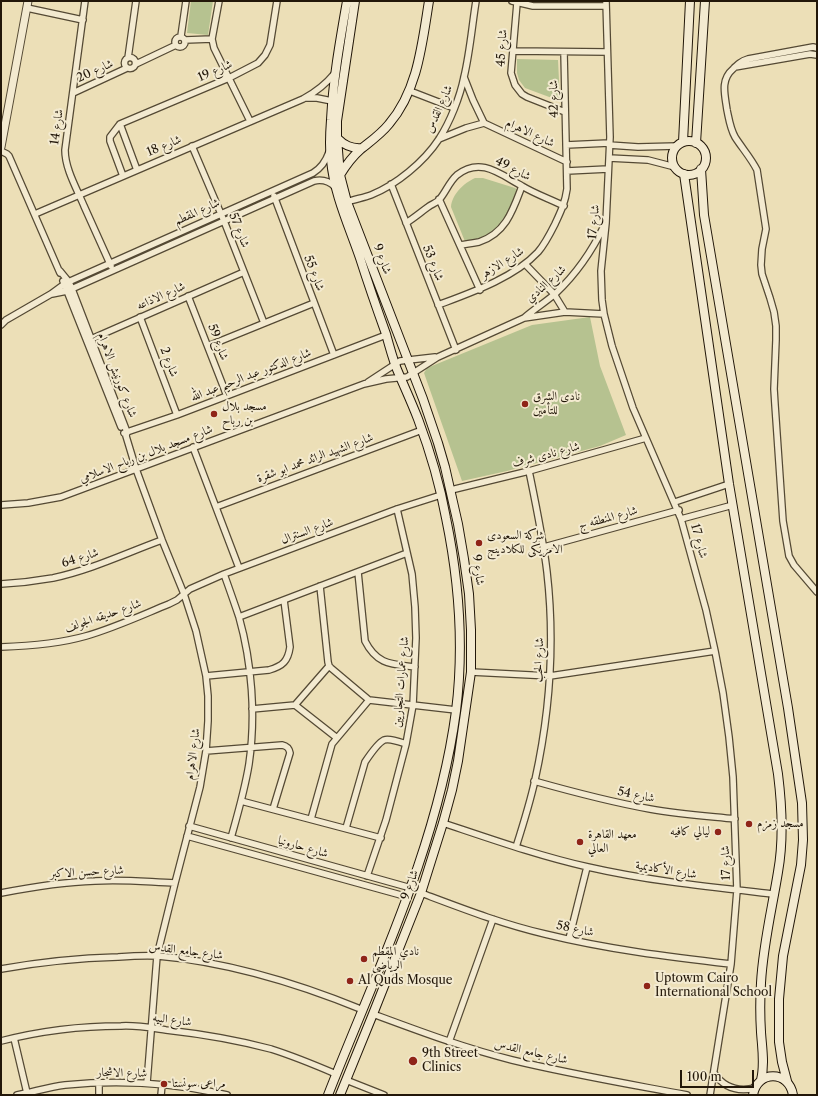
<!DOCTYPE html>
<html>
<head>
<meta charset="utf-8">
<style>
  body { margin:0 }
  #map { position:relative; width:818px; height:1096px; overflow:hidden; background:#ecdfb7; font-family:"Libre Caslon Text",serif }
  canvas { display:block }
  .frame { position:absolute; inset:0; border:2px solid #221709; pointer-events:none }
  .scale { position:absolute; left:680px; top:1070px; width:74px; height:18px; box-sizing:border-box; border:2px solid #221709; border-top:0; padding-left:5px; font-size:12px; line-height:14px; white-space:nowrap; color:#221709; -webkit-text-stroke:3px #f3ead0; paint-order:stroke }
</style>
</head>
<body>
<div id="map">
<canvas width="818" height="1096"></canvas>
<div class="frame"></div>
<div class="scale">100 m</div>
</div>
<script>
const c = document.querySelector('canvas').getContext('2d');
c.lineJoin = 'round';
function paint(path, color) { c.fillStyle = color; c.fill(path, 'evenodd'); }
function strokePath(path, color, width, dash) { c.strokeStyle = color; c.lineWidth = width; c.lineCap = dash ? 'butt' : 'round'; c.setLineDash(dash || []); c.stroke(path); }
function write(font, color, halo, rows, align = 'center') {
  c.font = font + ' "Libre Caslon Text",Amiri,serif'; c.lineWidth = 4; c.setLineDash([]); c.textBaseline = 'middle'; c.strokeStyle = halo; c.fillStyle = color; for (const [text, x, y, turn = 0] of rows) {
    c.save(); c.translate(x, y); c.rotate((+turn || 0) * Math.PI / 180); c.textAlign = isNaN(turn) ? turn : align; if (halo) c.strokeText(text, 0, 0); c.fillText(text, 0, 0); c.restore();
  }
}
paint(new Path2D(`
  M191 1H213L208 35 187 33Z
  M517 59 558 60 560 101 525 88 519 80 517 73Z
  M475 178H483L515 188 519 191C518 196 517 202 516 207 510 232 487 237 466 244L451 207C452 194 464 183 475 178Z
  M590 317 600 366 626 435 600 446 507 471 462 481 424 373 427 368 532 325Z`), '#b6c290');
const minor = new Path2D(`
  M85 1 65 150C65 169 77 189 84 206 93 226 102 246 111 266
  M219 1 212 39 214 48 250 121
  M512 1 533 6H606
  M606 1 610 137 606 223 601 271 602 300 604 314 612 346 633 408 681 519 706 610 715 651 723 693 729 737 733 777 737 890 731 964 710 1095
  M517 3 511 73 515 85 522 94 527 97 565 112
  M27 8 83 20
  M181 36 186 1
  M175 42a5 5 0 1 1 10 0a5 5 0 1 1-10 0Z
  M185 40 212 39
  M817 48 813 47 748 59C741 61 738 64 733 69 720 80 725 95 727 110 729 119 730 128 735 137 742 148 751 158 757 170L766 229 762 249 761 265 762 274 770 298 774 312 776 326V340L774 389 775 405 783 521 789 556 794 565 817 592
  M513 51 607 52
  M124.5 63a5.5 5.5 0 1 1 11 0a5.5 5.5 0 1 1-11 0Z
  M128 58 136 1
  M136 64 176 45
  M735 67 810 54 817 55
  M464 77 473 100 484 123
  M410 91 454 108
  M73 93 127 68
  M307 98H317L332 101
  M120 124 137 170
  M439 139 466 128 484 123 567 162
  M566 145 609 143
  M609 145 638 147 677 146
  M192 146 224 221 264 323
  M1 151 7 154 9 156 60 273
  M609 158 648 160 675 167
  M567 171 608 169
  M123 176 110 141V137L120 124 229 78 258 63 265 55 270 45 277 1
  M391 184 456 350
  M274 196 334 355
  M439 199 480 290
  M347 202C355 199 363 198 371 195 396 185 424 162 439 139 450 122 460 97 464 77 470 52 472 26 476 1
  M35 214 303 99C316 92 326 84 335 73
  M406 223C414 218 421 212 428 207 432 204 436 203 439 200 446 192 449 182 457 175 481 156 501 175 522 186 535 194 550 199 564 206
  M460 245C467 244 473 243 479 242 506 233 513 210 522 186
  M525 264 554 294 565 312
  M60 271 69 282 72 289 127 432 126 436 136 469 162 540 184 594 196 631 206 676 208 696V721L206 751 200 787 175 883 157 956 147 1083
  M63 281 121 427
  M52 294 67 291 314 181C323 179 329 181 335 187
  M188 296 227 396
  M438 305C470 293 514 278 538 252 545 244 550 234 555 224 561 211 565 203 567 189L564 52
  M140 317 177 415
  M524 318C534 309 546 302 556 293 576 274 592 251 604 226
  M1 325 6 320 51 294 66 283 313 173C321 168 326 161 329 152
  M89 340 244 272
  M208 346 314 303
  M368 382 400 361 435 357
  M124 433 177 415 386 335
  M193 447 239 568
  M451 490 529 471 646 438
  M675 502 729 484
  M1 505 28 503 61 497 364 384 386 379 407 377 438 357 524 318 565 312 604 314
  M216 507 422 430
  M681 519 733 505
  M544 547 679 510
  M358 572 365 641C377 665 392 664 415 667
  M224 574C229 588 234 602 239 617 252 663 256 716 249 764 245 789 238 813 231 838
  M1 584C19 583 36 581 53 578 91 570 126 553 162 540
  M320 586 328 662 329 666 331 668 369 700 456 710
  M239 617 407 553
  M1 647C30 646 58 644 86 636 114 628 142 615 169 604L177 600 190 589 224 574 397 509 441 495
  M471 672 550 676 715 651
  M206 676 269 670C283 666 288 661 290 647L284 600
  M295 705 337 738
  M252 709 295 705 329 666
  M206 751 282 745C287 746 289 748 290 753L273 809
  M534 781C573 792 611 802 650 809 678 814 706 816 735 819
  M241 801 381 838
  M311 819 332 744 369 700
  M443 823C491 839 539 856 588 867 649 881 711 887 774 894
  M189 826 411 888
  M346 828 365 762C369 756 378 743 384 740 390 738 400 742 406 744
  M187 836 408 897
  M516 847C523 825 530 803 535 780 550 712 555 642 547 572 543 538 536 505 529 471
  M367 876 386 820 406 744 413 705 416 638 415 607 412 574 397 509
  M1 893C32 887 63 882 95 881 122 879 148 882 175 883
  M421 893C461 908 502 924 545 934 606 949 669 957 731 964
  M569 939 587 867
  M1 969C40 962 79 958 118 957 131 956 145 955 158 956 229 962 297 983 363 1010
  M373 1014C419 1031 464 1048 512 1060 570 1074 629 1084 687 1095
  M14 1038 27 1093
  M1 1041C40 1031 81 1026 121 1026 136 1025 152 1028 166 1030 202 1034 237 1040 271 1049 293 1056 315 1065 336 1074
  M449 1042 493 919
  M714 1073C724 1088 738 1092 755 1088
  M346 1080 384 1095
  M99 1083V1095
  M17 1095C33 1092 49 1087 65 1085 119 1080 175 1083 227 1095
  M161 1095 162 1085`);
const tertiary = new Path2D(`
  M1 147 28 1`);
const secondary = new Path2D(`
  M337 138C344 145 351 149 362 148
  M672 158a17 17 0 1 1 34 0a17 17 0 1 1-34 0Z
  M683 142 690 1
  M696 143 705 1
  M701 169 704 215 788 708 802 803 803 840 801 865 783 956 779 999V1042L782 1062 787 1081
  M684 174 729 484 778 774C782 806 784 839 778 872 772 909 763 945 761 983 760 999 760 1016 761 1032 762 1048 765 1064 761 1080
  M340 175C346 165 353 156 361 149 371 141 381 134 389 124 418 90 422 44 429 1
  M328 1095C377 970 438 846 456 711 464 647 459 581 446 518 440 485 430 451 418 419 411 401 403 384 396 367 392 356 389 345 386 334 377 309 368 283 360 258 349 226 334 194 331 160 329 146 330 133 331 120 333 80 340 41 347 1
  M340 1095 373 1014 421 893 443 823 452 790 458 761 471 672V630L469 594 464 559 458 524 445 467 438 443 423 399 347 202 340 175 339 163 337 138V121L355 1
  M753 1095C757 1070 789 1070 793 1095`);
strokePath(minor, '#544934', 8);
strokePath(tertiary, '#544934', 9);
strokePath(secondary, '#221709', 10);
strokePath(minor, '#f3ead0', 5.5);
strokePath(tertiary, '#f3ead0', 7);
strokePath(secondary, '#f3ead0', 8);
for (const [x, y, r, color] of [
  [525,404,4,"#8f2418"],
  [214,414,4,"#8f2418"],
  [479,543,4,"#8f2418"],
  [749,824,4,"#8f2418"],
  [718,832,4,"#8f2418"],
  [580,842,4,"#8f2418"],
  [364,959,4,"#8f2418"],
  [350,981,4,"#8f2418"],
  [647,986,4,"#8f2418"],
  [413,1061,5,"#8f2418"],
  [164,1084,4,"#8f2418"]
]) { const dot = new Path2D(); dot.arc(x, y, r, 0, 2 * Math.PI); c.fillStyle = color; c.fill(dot); strokePath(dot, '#f3ead0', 1.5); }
write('12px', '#221709', '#f3ead0', [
  ["شارع 45",502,48,-86],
  ["شارع 20",95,71,-25],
  ["شارع 19",215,71,-24],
  ["شارع 42",554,99,-91],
  ["شارع القدس",439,109,-66],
  ["شارع 14",57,127,-82],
  ["شارع الاهرام",530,133,25],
  ["شارع 18",164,146,-23],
  ["شارع 49",513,169,27],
  ["شارع المقطم",197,212,-24],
  ["شارع 17",594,222,-85],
  ["شارع 57",239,230,68],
  ["شارع 9",382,259,69],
  ["شارع 53",433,263,68],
  ["شارع الازهر",502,263,-32],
  ["شارع 55",314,273,69],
  ["شارع النادي",546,284,-42],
  ["شارع الاذاعه",161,296,-24],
  ["شارع 59",218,342,69],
  ["شارع 2",169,362,69],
  ["شارع كورنيش الاهرام",117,375,69],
  ["شارع الدكتور عبد الرحيم عبد الله",251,375,-21],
  ["شارع مسجد بلال بن رباح الاسلامي",146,454,-21],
  ["شارع نادى شرف",546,455,-15],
  ["شارع الشهيد الرائد محمد ابو شقرة",315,458,-20],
  ["شارع المنطقه ج",608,518,-15],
  ["شارع السنترال",307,531,-20],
  ["شارع 17",699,541,75],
  ["شارع 64",80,558,-18],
  ["شارع 9",478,570,82],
  ["شارع حديقه الجولف",103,616,-19],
  ["شارع الحب",539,660,-88],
  ["شارع عمارات التجاريين",401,682,-85],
  ["شارع الاهرام",193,754,-83],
  ["شارع 54",636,795,11],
  ["شارع حارونيا",303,847,16],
  ["شارع 17",726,863,-92],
  ["شارع الأكاديمية",666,870,9],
  ["شارع حسن الاكبر",87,872,-3],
  ["شارع 9",410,885,-71],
  ["شارع 58",575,929,11],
  ["شارع جامع القدس",186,951,7],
  ["شارع البيه",172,1020,7],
  ["شارع جامع القدس",531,1052,13],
  ["شارع الاشجار",122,1073,1]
]);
write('12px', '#221709', '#f3ead0', [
  ["نادى الشرق",533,397],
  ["للتأمين",533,411],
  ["مسجد بلال",222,407],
  ["بن رباح",222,421],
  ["شركة السعودى",487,536],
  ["الامريكى للكلادينج",487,550],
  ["مسجد زمزم",757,824],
  ["ليالي كافيه",710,832,"right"],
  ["معهد القاهرة",588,835],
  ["العالي",588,849],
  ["نادي المقطم",372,952],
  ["الرياضي",372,966],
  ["Uptowm Cairo",655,979],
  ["International School",655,993],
  ["Al Quds Mosque",358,981],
  ["9th Street",422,1054],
  ["Clinics",422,1068],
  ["مراعى سونستا",172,1084]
], 'left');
</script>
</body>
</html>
